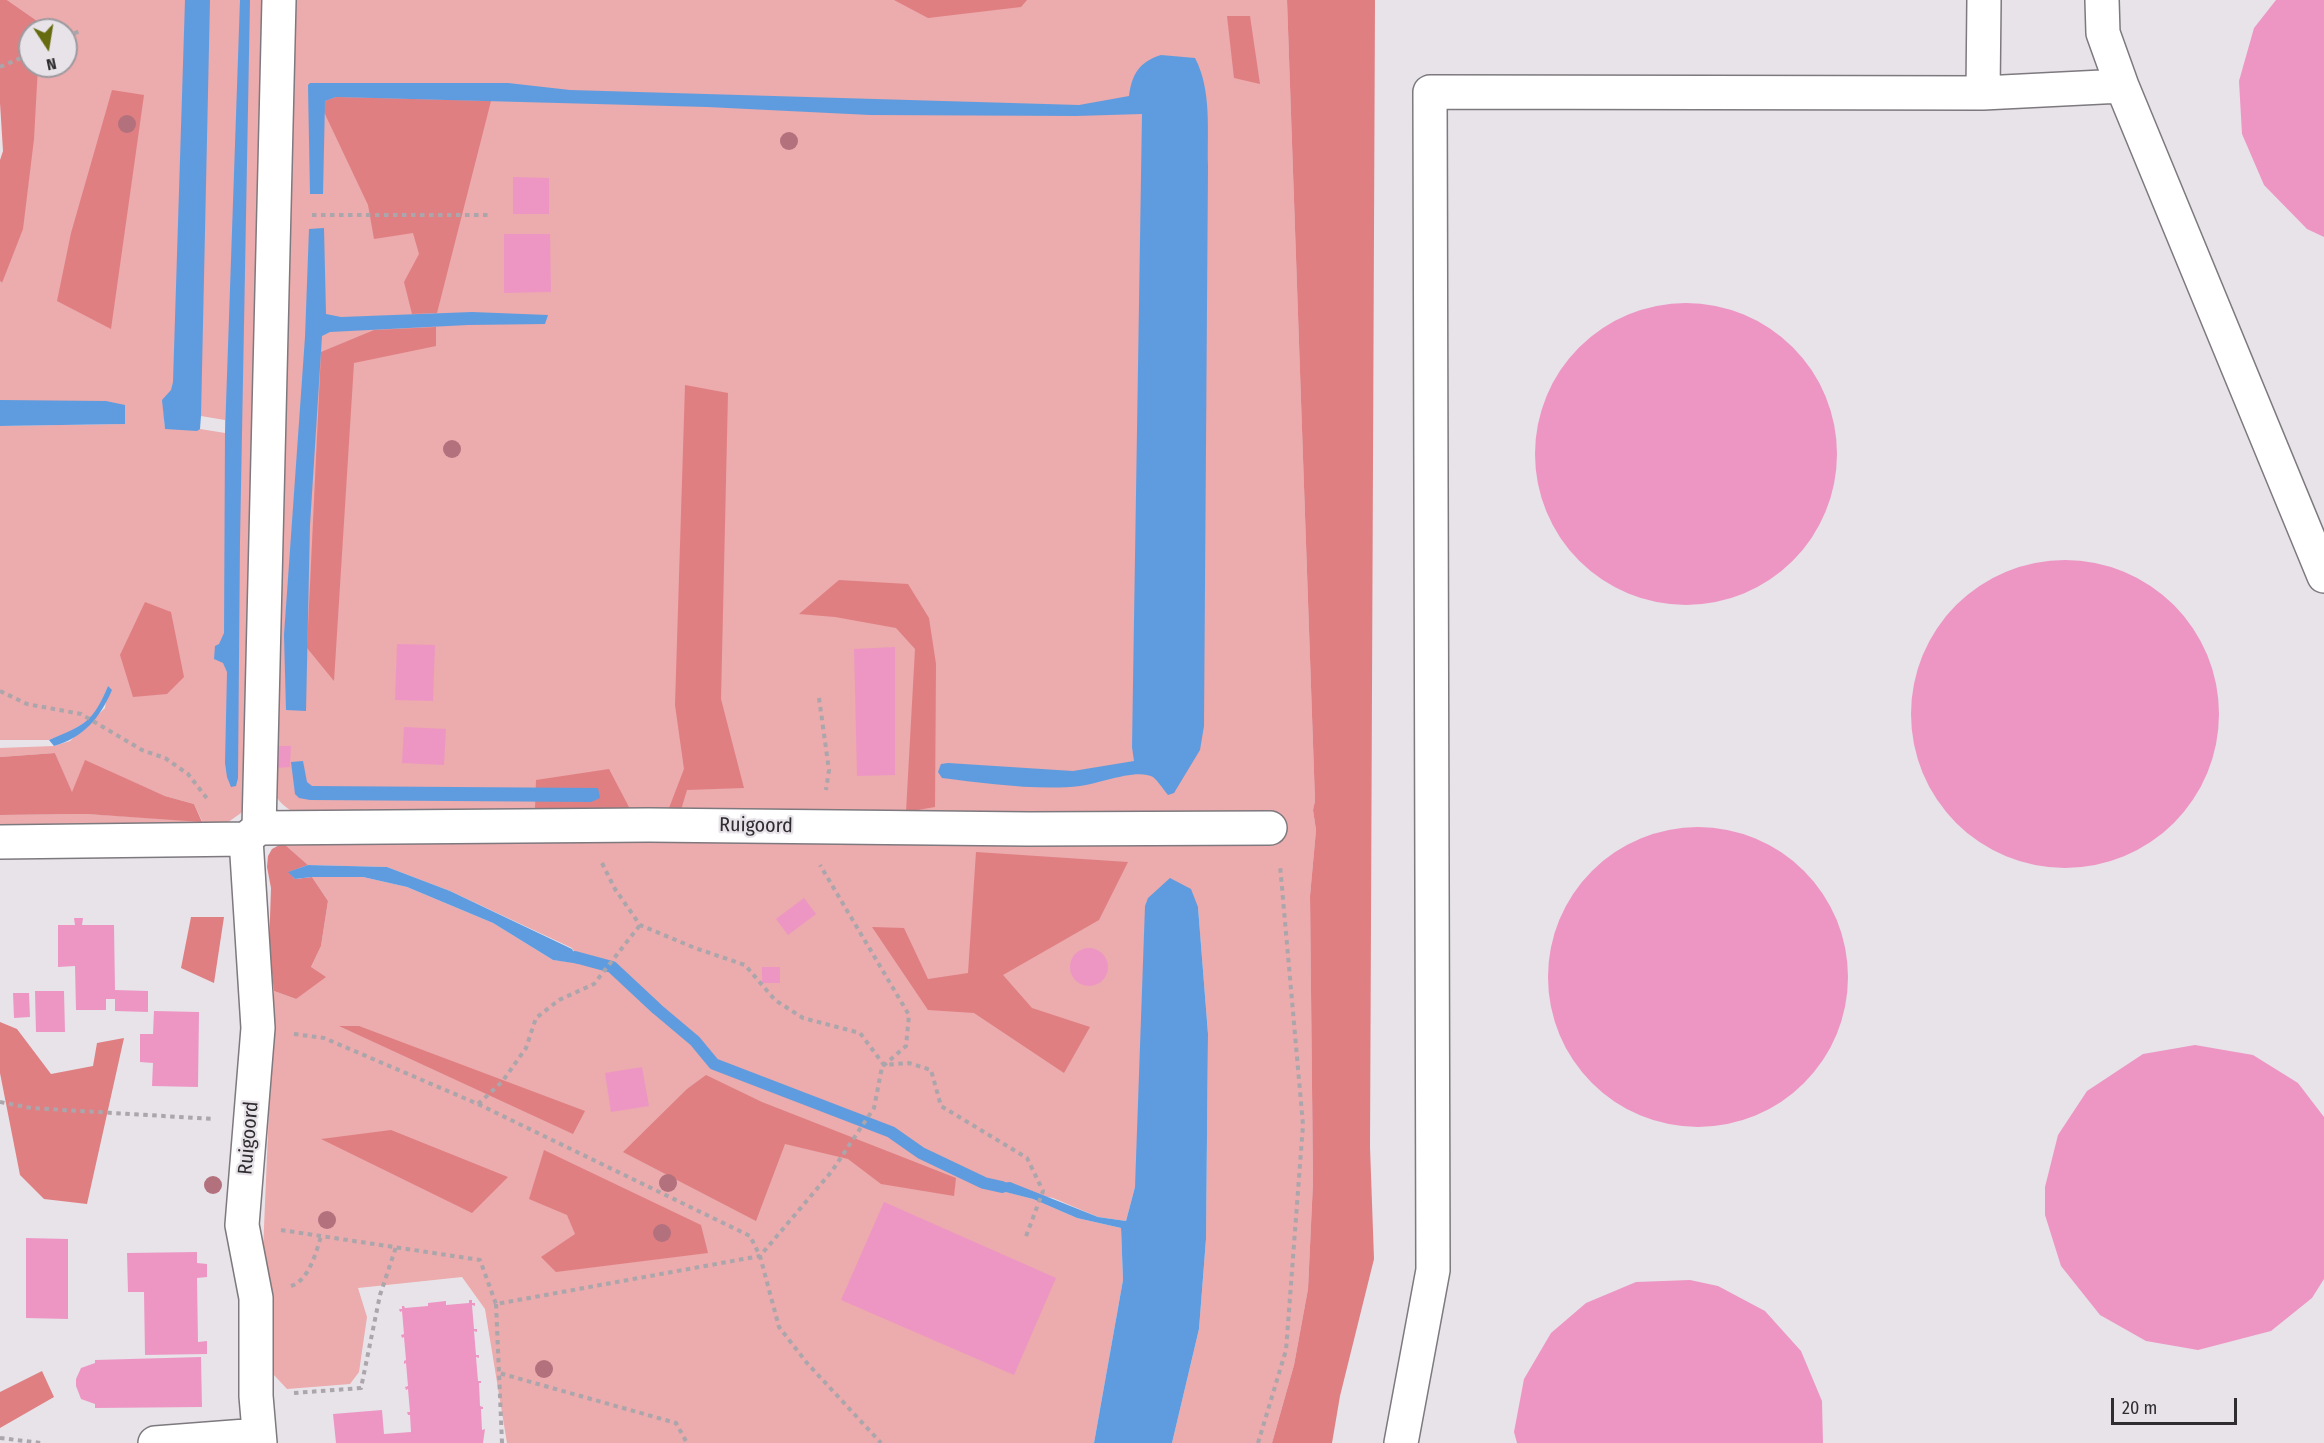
<!DOCTYPE html>
<html>
<head>
<meta charset="utf-8">
<style>
  body { margin:0 }
  #map { position:relative; width:2324px; height:1443px; overflow:hidden; background:#e7e3e9; font-family:"Fira Sans Condensed",sans-serif }
  canvas { display:block }
  .north { position:absolute; left:18px; top:18px; width:60px; height:60px; box-sizing:border-box; background:#e7e3e9; border:2px solid #9d9a9f; border-radius:50%; rotate:168deg; font-size:16px; font-weight:700; line-height:24px; text-align:center; color:#2f2d30 }
  .north::after { content:''; display:block; margin:auto; width:21px; height:27px; background:#656b0e; clip-path:polygon(50% 0,100% 100%,50% 72%,0 100%) }
  .scale { position:absolute; left:2111px; top:1398px; width:126px; height:27px; box-sizing:border-box; border:3px solid #2f2d30; border-top:0; padding-left:8px; font-size:18px; line-height:21px; white-space:nowrap; color:#2f2d30; -webkit-text-stroke:4px #e7e3e9; paint-order:stroke }
</style>
</head>
<body>
<div id="map">
<canvas width="2324" height="1443"></canvas>
<div class="north">N</div>
<div class="scale">20 m</div>
</div>
<script>
const c = document.querySelector('canvas').getContext('2d');
c.lineJoin = 'round';
function paint(path, color) { c.fillStyle = color; c.fill(path, 'evenodd'); }
function strokePath(path, color, width, dash) { c.strokeStyle = color; c.lineWidth = width; c.lineCap = dash ? 'butt' : 'round'; c.setLineDash(dash || []); c.stroke(path); }
function write(font, color, halo, rows, align = 'center') {
  c.font = font + ' "Fira Sans Condensed",sans-serif'; c.lineWidth = 4.5; c.setLineDash([]); c.textBaseline = 'middle'; c.strokeStyle = halo; c.fillStyle = color; for (const [text, x, y, turn = 0] of rows) {
    c.save(); c.translate(x, y); c.rotate((+turn || 0) * Math.PI / 180); c.textAlign = isNaN(turn) ? turn : align; if (halo) c.strokeText(text, 0, 0); c.fillText(text, 0, 0); c.restore();
  }
}
paint(new Path2D(`
  M7 0H270L246 804 241 813 224 825 0 824V815L86 814 202 821 194 804 165 796 85 761 72 793 55 753 0 757V748L54 746 70 741 105 708 108 686 98 709 91 719 67 733 49 740H0V426L124 424 0 400V281L2 283 38 66H66V30H42L43 25ZM163 401 201 416 225 420V433L200 429H165Z
  M291 0H1287L1315 801 1313 810 1316 830 1310 896 1313 1182 1308 1289 1294 1365 1272 1443H1172L1199 1329 1206 1239 1208 1034 1198 907 1135 1187 1126 1221 1098 1217 1053 1198 980 1185 1033 1199 1077 1218 1121 1228 1123 1280 1094 1443H507L485 1309 462 1277 358 1288 367 1317 359 1372 350 1384 287 1389 274 1375 264 1297 263 1251 274 991 296 999 321 946 328 901 312 877H363L407 887 493 923 553 960 580 963 572 948 450 891 387 867 308 865 283 843 1281 840V816L295 813C283 806 278 801 272 789Z`), '#ecabac');
paint(new Path2D(`
  M0 0H7L43 25 42 30H30V66H38L34 139 23 229 2 283 0 281V160L3 151 0 103Z
  M894 0H1027L1021 7 928 18Z
  M1287 0H1375L1370 1147 1374 1259 1340 1396 1332 1443H1272L1294 1365 1308 1289 1313 1182 1310 896 1316 830 1313 810 1315 801Z
  M1227 16H1250L1260 84 1234 78Z
  M112 90 144 95 111 329 57 301 71 233Z
  M336 97 491 101 437 313 412 314 404 282 419 254 413 233 374 239 368 205 324 112 325 101Z
  M436 327V346L354 363 334 681 307 648 321 352 374 330Z
  M685 385 728 393 721 699 744 788 687 790 681 810 669 808 684 769 675 705Z
  M839 580 908 584 929 618 936 664 935 807 906 812 915 649 896 628 835 617 799 614Z
  M145 602 171 612 184 677 167 694 133 697 120 655Z
  M55 753 72 792 85 760 165 796 194 804 202 822 86 814 0 815V757Z
  M609 769 630 809 535 808 536 780Z
  M283 843 308 865 289 872 295 879 312 877 328 901 321 946 311 967 326 977 296 999 274 991 269 948 271 888 267 867 268 856 272 849Z
  M976 852 1128 862 1099 920 1003 975 1032 1008 1090 1027 1064 1073 974 1013 928 1010 872 927 904 928 928 979 968 973Z
  M191 917H224L214 983 181 968Z
  M0 1022 17 1029 51 1074 93 1066 97 1043 124 1038 87 1204 44 1199 20 1175 0 1073Z
  M339 1026H359L585 1111 573 1134Z
  M706 1075 762 1102 956 1178 954 1196 881 1184 848 1159 785 1144 756 1221 623 1152 687 1089Z
  M391 1130 508 1177 472 1213 321 1139Z
  M544 1150 701 1225 708 1253 556 1272 541 1257 575 1234 567 1215 529 1199Z
  M42 1371 54 1397 0 1428V1392Z`), '#df7f82');
paint(new Path2D(`
  M185 0H210L201 416 200 429 197 431 165 429 162 400 171 390 173 382Z
  M240 0H250L240 541 238 778 236 786 231 787 227 777 225 763 227 672 223 663 214 659 215 646 219 644 224 633 225 433Z
  M1161 55 1195 58C1212 90 1207 131 1208 166L1204 726 1200 750 1174 793 1168 795C1164 790 1158 781 1153 777 1136 768 1099 784 1080 786 1040 791 983 783 942 778L938 772 941 764 948 763 1073 771 1134 761 1132 747 1142 114 1076 116 870 115 707 107 336 97 325 101 323 194H310L308 85 310 83H508L570 90 1079 105 1129 96C1132 74 1139 62 1161 55Z
  M324 228 326 314 341 317 472 312 548 315 545 324 468 325 330 332 322 336 310 525 306 711 286 710 284 635 305 337 309 229Z
  M0 400 106 401 125 405V424L0 426Z
  M108 686 112 690C100 718 84 737 54 746L49 740C85 725 93 722 108 686Z
  M303 761 307 782 312 786 598 788 600 798 591 802 310 800 299 798 295 794 291 762Z
  M308 865 387 867 450 891 572 949 580 964 553 960 493 923 407 887 363 877H312L295 879 288 872Z
  M1170 878 1191 889 1198 907 1208 1034 1206 1239 1199 1329 1172 1443H1094L1123 1280 1121 1228 1077 1218 1033 1199 978 1185 1010 1182 1098 1217 1126 1221 1135 1187 1145 906 1148 898Z`), '#5f9cdf');
strokePath(new Path2D(`
  M575 957 612 967 657 1009 695 1041 714 1064 891 1132 921 1153 984 1183 1002 1187`), '#5f9cdf', 12);
paint(new Path2D(`
  M2276 0H2324V237L2307 229 2264 185 2242 134 2239 81 2254 28Z
  M513 177 549 178V214H513Z
  M504 234H550L551 292 504 293Z
  M1535 454a151 151 0 1 1 302 0a151 151 0 1 1-302 0Z
  M1911 714a154 154 0 1 1 308 0a154 154 0 1 1-308 0Z
  M397 644 435 645 433 701 395 700Z
  M895 647V775L857 776 854 649Z
  M404 727 446 729 444 765 402 763Z
  M277 746H291L290 767 276 768Z
  M1548 977a150 150 0 1 1 300 0a150 150 0 1 1-300 0Z
  M804 898 816 914 788 935 776 919Z
  M74 918H83L82 925H114L115 990 148 991V1012L115 1011V999H106V1010H76L75 966 58 967V925H75Z
  M1070 967a19 19 0 1 1 38 0a19 19 0 1 1-38 0Z
  M762 967H780V983H762Z
  M35 991H64L65 1032H36Z
  M13 993H29L30 1017 14 1018Z
  M154 1011 199 1012 198 1087 152 1086 153 1063 140 1062V1034H153Z
  M2195 1045 2253 1055 2298 1083 2324 1117V1279L2312 1298 2271 1331 2198 1350 2146 1341 2100 1315 2061 1266 2045 1215V1187L2058 1135 2087 1091 2143 1054Z
  M642 1067 649 1106 611 1112 605 1073Z
  M884 1202 1056 1278 1014 1375 841 1300Z
  M26 1238 68 1239V1319L26 1318Z
  M197 1252V1263L207 1264V1277L197 1278 198 1342 207 1341V1354L145 1355 144 1292H128L127 1253Z
  M1690 1280 1718 1286 1765 1311 1801 1351 1822 1401 1823 1443H1517L1514 1432 1524 1379 1551 1333 1586 1303 1636 1282Z
  M469 1300H472V1303H475V1306L472 1305 474 1329H477V1332L474 1331 476 1355H479V1358L476 1357 478 1381H481V1383H479L480 1406 483 1407V1409H481L482 1430 485 1429 483 1443H336L333 1414 382 1410 384 1434 411 1432 410 1415H408L407 1412H410L408 1389 406 1390 405 1387 408 1386 406 1363 404 1364V1361L406 1360 404 1337 402 1338 401 1335 404 1334 402 1311 400 1312 399 1309H402V1306H404L405 1308 428 1306V1303L446 1301V1305L469 1303Z
  M201 1357 202 1407 95 1408V1404L81 1399 76 1386V1379L81 1368 95 1363V1360Z`), '#ed96c4');
const minor = new Path2D(`
  M2102 0 2103 33 2122 86 2324 576
  M1983 93 1984 0
  M259 828 279 0
  M246 839 258 1028 242 1225 256 1298V1396L260 1443
  M0 842 246 839 259 828 649 825 1029 829 1270 828
  M155 1443 259 1435
  M1401 1443 1433 1270 1430 92 1983 93 2122 86`);
strokePath(minor, '#7d797e', 36);
strokePath(new Path2D(`
  M66 37 82 30
  M0 67 30 54
  M312 215H491
  M0 691 27 704 81 714 142 750 165 758 188 774 209 801
  M819 698 829 770 826 790
  M602 863 615 889 640 925 695 948 745 965 775 1000 803 1018 860 1033 884 1065 909 1063 931 1070 941 1106 1027 1158 1043 1191 1025 1239
  M294 1034 324 1038 478 1104 750 1236 760 1256 779 1327 807 1363 881 1443
  M0 1102 31 1108 213 1119
  M478 1104 502 1082 526 1048 536 1018 559 1000 594 984 640 925
  M281 1230 480 1260 496 1304 760 1256 832 1171 874 1108 882 1067 906 1046 909 1015 820 865
  M291 1286C309 1280 316 1253 321 1236
  M496 1304 499 1373
  M294 1393 361 1388 380 1295 396 1247
  M0 1438 41 1443
  M502 1443 499 1373 676 1423 687 1443
  M1258 1443 1286 1350 1303 1125 1280 865`), '#aaa6ab', 4, [4.5, 4.5]);
strokePath(minor, '#fff', 33);
c.fillStyle = '#b3717e';
for (const [x, y] of [
  [127,124],
  [789,141],
  [452,449],
  [668,1183],
  [213,1185],
  [327,1220],
  [662,1233],
  [544,1369]
]) { c.beginPath(); c.arc(x, y, 9, 0, 2 * Math.PI); c.fill(); }
write('20px', '#2f2d30', '#e7e3e9', [
  ["Ruigoord",756,826,1],
  ["Ruigoord",249,1138,-85]
]);
</script>
</body>
</html>
